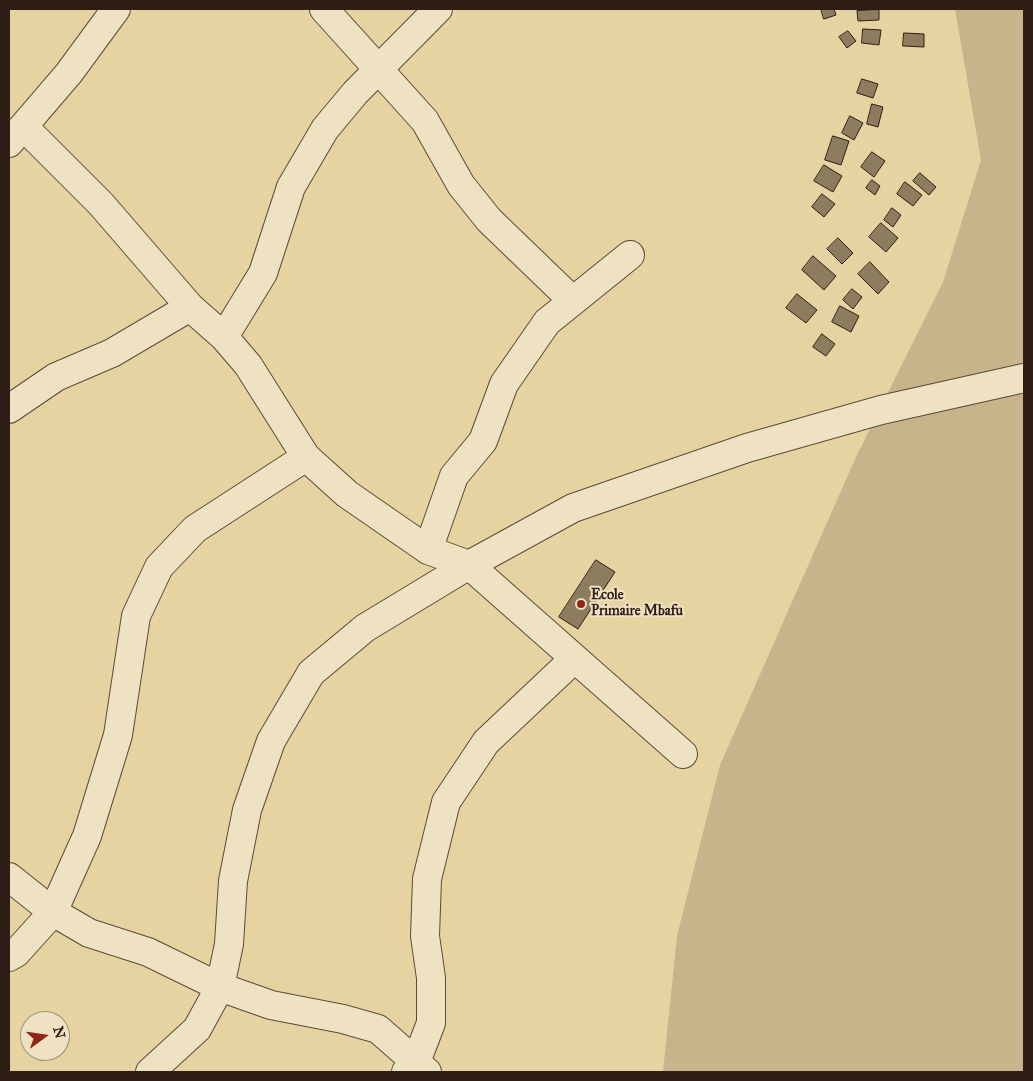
<!DOCTYPE html>
<html>
<head>
<meta charset="utf-8">
<style>
  body { margin:0 }
  #map { position:relative; width:1033px; height:1081px; overflow:hidden; background:#e6d3a2; font-family:"IM FELL Great Primer",serif }
  canvas { display:block }
  .frame { position:absolute; inset:0; border:10px solid #2d1d14; pointer-events:none }
  .north { position:absolute; left:20px; top:1011px; width:50px; height:50px; box-sizing:border-box; background:#efe2c3; border:1px solid #a1937d; border-radius:50%; rotate:76deg; font-size:14px; font-weight:700; line-height:20px; text-align:center; color:#2d1d14 }
  .north::after { content:''; display:block; margin:auto; width:18px; height:22px; background:#8f2418; clip-path:polygon(50% 0,100% 100%,50% 72%,0 100%) }
</style>
</head>
<body>
<div id="map">
<canvas width="1033" height="1081"></canvas>
<div class="frame"></div>
<div class="north">N</div>
</div>
<script>
const c = document.querySelector('canvas').getContext('2d');
c.lineJoin = 'round';
function paint(path, color) { c.fillStyle = color; c.fill(path, 'evenodd'); }
function strokePath(path, color, width, dash) { c.strokeStyle = color; c.lineWidth = width; c.lineCap = dash ? 'butt' : 'round'; c.setLineDash(dash || []); c.stroke(path); }
function write(font, color, halo, rows, align = 'center') {
  c.font = font + ' "IM FELL Great Primer",serif'; c.lineWidth = 4; c.setLineDash([]); c.textBaseline = 'middle'; c.strokeStyle = halo; c.fillStyle = color; for (const [text, x, y, turn = 0] of rows) {
    c.save(); c.translate(x, y); c.rotate((+turn || 0) * Math.PI / 180); c.textAlign = isNaN(turn) ? turn : align; if (halo) c.strokeText(text, 0, 0); c.fillText(text, 0, 0); c.restore();
  }
}
paint(new Path2D(`
  M955 9H1024V1072H663L677 936 720 765 856 457 943 282 981 160Z`), '#c7b48a');
const building = new Path2D(`
  M821 9H834L836 15 824 19Z
  M879 10V20L858 21 857 11Z
  M863 29 881 30 879 45 862 43Z
  M848 31 856 41 847 48 839 37Z
  M904 33 924 34V47L903 46Z
  M862 79 878 84 873 98 857 93Z
  M872 104 883 107 878 127 867 124Z
  M850 116 863 123 854 140 842 133Z
  M833 136 849 141 841 165 825 160Z
  M872 152 885 161 874 177 861 167Z
  M824 165 842 176 833 192 814 181Z
  M920 173 936 187 929 195 913 181Z
  M872 180 880 186 875 195 866 188Z
  M905 182 922 195 913 206 897 194Z
  M822 194 835 204 824 217 812 207Z
  M892 208 901 215 893 227 884 220Z
  M881 223 898 238 886 252 869 237Z
  M838 238 853 253 842 264 827 249Z
  M813 256 836 276 824 290 802 270Z
  M870 262 889 282 878 294 858 274Z
  M852 289 862 297 853 309 843 300Z
  M797 294 817 310 806 323 786 308Z
  M840 306 859 316 851 332 832 322Z
  M822 334 835 344 826 356 813 347Z
  M596 560 615 572 578 629 559 617Z`);
paint(building, '#8d7c5e');
strokePath(building, '#2d1d14', 1);
const minor = new Path2D(`
  M324 9 425 121 461 185 489 220 572 300
  M24 127 101 204 190 307 224 337 248 365 306 457 347 494 428 550 469 565 683 754
  M9 143 69 73 116 9
  M224 337 263 273 291 187 325 129 355 93 438 9
  M9 409 56 377 112 353 190 307
  M428 550 454 476 483 441 504 384 547 322 630 255
  M9 877 53 912 89 933 148 952 220 987 271 1005 343 1019 378 1029 427 1072
  M9 957 16 953 53 912 87 836 118 735 136 616 159 567 195 529 306 457
  M150 1072 197 1029 220 987 229 944 233 881 247 810 271 741 311 673 365 628 469 565 573 508 747 448 881 410 1024 378
  M406 1072 416 1062 431 1023V978L425 936 427 879 446 802 486 742 574 659`);
strokePath(minor, '#5b4a38', 30);
strokePath(minor, '#efe2c3', 28);
for (const [x, y, r, color] of [
  [581,604,5,"#8f2418"]
]) { const dot = new Path2D(); dot.arc(x, y, r, 0, 2 * Math.PI); c.fillStyle = color; c.fill(dot); strokePath(dot, '#efe2c3', 2); }
write('bold 14px', '#2d1d14', '#efe2c3', [
  ["Ecole",591,596],
  ["Primaire Mbafu",591,612]
], 'left');
</script>
</body>
</html>
